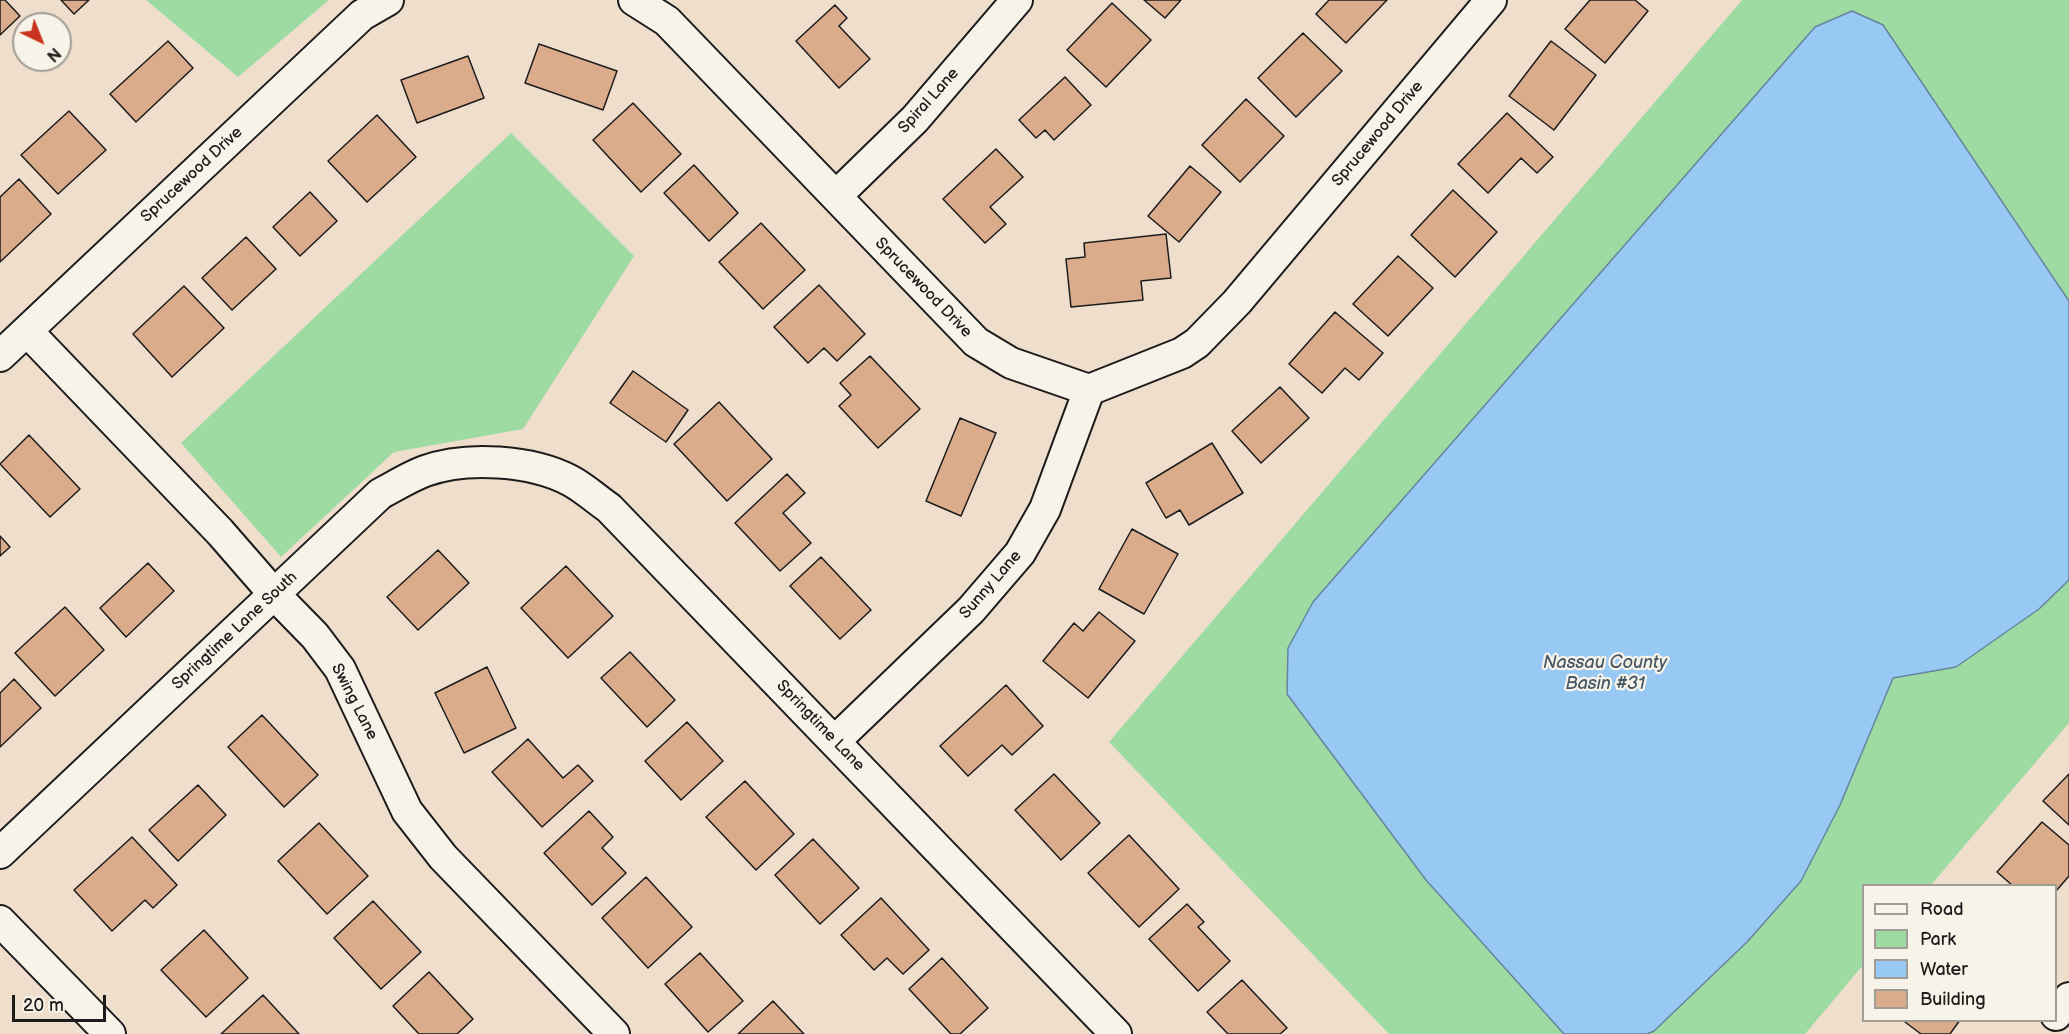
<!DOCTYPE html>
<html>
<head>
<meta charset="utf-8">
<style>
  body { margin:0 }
  #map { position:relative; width:2069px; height:1034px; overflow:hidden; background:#efdecc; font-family:"Balsamiq Sans",sans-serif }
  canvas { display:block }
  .legend { position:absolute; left:1862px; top:884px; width:195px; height:138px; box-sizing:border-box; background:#f7f3e8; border:2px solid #9f9d96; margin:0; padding:8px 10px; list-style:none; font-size:18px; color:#1c1c1c }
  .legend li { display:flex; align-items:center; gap:12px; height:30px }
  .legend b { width:30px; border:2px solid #9f9d96 }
  .north { position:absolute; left:12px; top:12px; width:60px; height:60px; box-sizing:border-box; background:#f7f3e8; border:2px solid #9f9d96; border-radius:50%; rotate:137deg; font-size:16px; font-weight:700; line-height:24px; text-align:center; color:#1c1c1c }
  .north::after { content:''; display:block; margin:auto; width:21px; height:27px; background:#c8321e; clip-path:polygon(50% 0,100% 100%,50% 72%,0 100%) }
  .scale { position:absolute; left:12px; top:995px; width:94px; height:27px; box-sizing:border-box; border:3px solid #1c1c1c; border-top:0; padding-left:8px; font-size:18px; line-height:21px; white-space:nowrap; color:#1c1c1c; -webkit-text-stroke:4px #f7f3e8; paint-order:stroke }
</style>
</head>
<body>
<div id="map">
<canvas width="2069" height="1034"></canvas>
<ul class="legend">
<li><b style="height:8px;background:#f7f3e8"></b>Road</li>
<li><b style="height:16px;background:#9ddba3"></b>Park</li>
<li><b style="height:16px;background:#98c9f4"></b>Water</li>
<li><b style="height:16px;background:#dbac8c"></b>Building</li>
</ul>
<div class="north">N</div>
<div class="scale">20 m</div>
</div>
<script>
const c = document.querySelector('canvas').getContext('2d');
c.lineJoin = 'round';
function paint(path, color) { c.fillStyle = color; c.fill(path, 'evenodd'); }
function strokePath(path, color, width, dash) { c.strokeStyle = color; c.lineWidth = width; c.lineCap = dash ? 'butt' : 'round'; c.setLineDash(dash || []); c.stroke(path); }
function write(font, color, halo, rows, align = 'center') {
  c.font = font + ' "Balsamiq Sans",sans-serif'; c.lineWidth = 4.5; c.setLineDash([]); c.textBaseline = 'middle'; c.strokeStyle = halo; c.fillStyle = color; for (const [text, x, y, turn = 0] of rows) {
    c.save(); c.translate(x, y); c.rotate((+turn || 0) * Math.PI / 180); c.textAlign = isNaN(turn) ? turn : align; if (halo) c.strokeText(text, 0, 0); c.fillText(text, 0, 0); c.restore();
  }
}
paint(new Path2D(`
  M146 0H329L238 77Z
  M1742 0H2069V723L1931 885 1864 886 1863 965 1805 1034H1389L1109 742Z
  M511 133 634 256 523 429 394 452 281 557 181 443Z`), '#9ddba3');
const water = new Path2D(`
  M1852 11 1883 25 2069 301V580L2039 609 1956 667 1893 678 1840 805 1801 881 1747 942 1654 1031 1647 1034H1564L1426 880 1287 694 1288 648 1313 602 1815 27Z`);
paint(water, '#98c9f4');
strokePath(water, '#66849e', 1.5);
const building = new Path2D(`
  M0 0H5L20 16 0 35Z
  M61 0H89L74 14Z
  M1144 0H1181L1165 18Z
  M1329 0H1387L1346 43 1316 14Z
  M1590 0H1635L1648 11 1605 63 1565 29Z
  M1112 3 1151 40 1106 87 1067 50Z
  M835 5 847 18 839 26 870 59 839 88 796 41Z
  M1303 33 1342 71 1296 117 1258 78Z
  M168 41 193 68 136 122 110 94Z
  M1551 41 1596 75 1554 130 1509 96Z
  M539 44 617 71 603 110 525 83Z
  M468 56 484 98 417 123 401 80Z
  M1065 77 1091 105 1054 140 1045 130 1036 138 1019 120Z
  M1246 99 1284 136 1240 182 1202 145Z
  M633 103 681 154 641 192 593 140Z
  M69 111 106 150 58 194 21 155Z
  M1507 113 1553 157 1537 173 1521 158 1488 193 1458 164Z
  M377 115 416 157 367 202 328 161Z
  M996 149 1023 177 990 207 1006 224 985 243 943 199Z
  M694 165 738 213 709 241 664 193Z
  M1190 166 1221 192 1179 242 1148 216Z
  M19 179 51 214 0 262V197Z
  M1453 190 1497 232 1455 277 1411 235Z
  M310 192 337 221 300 256 273 227Z
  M761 223 805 270 763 309 719 262Z
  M1166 234 1171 278 1141 281 1143 300 1071 307 1066 259 1085 257 1084 243Z
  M246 237 276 269 232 310 202 278Z
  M1398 256 1433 288 1388 336 1353 304Z
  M819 285 865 334 837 361 824 348 808 363 774 327Z
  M184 286 224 328 172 377 133 334Z
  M1335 312 1383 353 1359 380 1345 368 1322 393 1289 364Z
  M870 356 920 409 878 448 839 406 851 395 840 383Z
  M633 371 688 410 666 442 610 403Z
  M1280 387 1309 418 1261 463 1232 431Z
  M719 402 772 459 727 501 674 444Z
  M960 418 996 433 961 516 926 501Z
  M29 435 80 489 50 517 0 464Z
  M1212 443 1243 493 1189 525 1180 510 1166 518 1146 483Z
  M787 474 805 493 783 513 811 543 780 571 735 523Z
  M1132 529 1178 554 1144 614 1099 589Z
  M0 536 10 547 0 556Z
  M438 550 469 583 418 630 387 597Z
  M821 557 871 610 840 639 790 586Z
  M148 563 174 591 126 637 100 608Z
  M566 566 613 616 568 658 521 608Z
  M65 607 104 650 55 696 15 653Z
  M1099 612 1135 641 1088 698 1043 661 1074 623 1083 631Z
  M630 652 675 700 647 727 601 678Z
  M487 667 516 728 464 753 435 693Z
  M14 679 41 708 0 747V693Z
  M1006 685 1043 726 1012 755 1002 745 968 776 940 746Z
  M262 715 318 775 284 807 228 747Z
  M687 722 723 761 681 800 645 761Z
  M528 739 563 778 578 765 593 781 542 827 492 772Z
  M1054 774 1100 823 1061 860 1015 810Z
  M2069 774V825L2043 801Z
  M745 781 794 834 756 870 706 817Z
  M198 785 226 815 178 861 149 830Z
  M589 811 613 837 602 848 626 873 592 905 544 853Z
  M2042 822 2069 845V876L2056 891V886H2013L1997 872Z
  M319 823 368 876 327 914 278 861Z
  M1129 835 1179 889 1139 927 1088 873Z
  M132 837 177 885 153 908 145 900 112 931 74 890Z
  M813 839 859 888 820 924 775 875Z
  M646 877 692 927 648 968 602 918Z
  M881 898 929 950 903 974 887 958 874 970 841 935Z
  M373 901 421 952 381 989 334 938Z
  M1187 904 1204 922 1198 927 1230 961 1198 991 1149 939Z
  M204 930 248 978 206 1017 161 970Z
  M700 953 743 1001 708 1032 665 984Z
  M942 958 988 1008 960 1034H951L909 989Z
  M429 972 473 1019 457 1034H419L393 1006Z
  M1242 980 1287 1028 1280 1034H1228L1207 1012Z
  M263 995 299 1034H221Z
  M773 1001 804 1034H738Z
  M1907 1020H1960L1950 1034H1921L1905 1022Z`);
paint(building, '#dbac8c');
strokePath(building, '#1c1c1c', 1.5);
const minor = new Path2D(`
  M634 0 667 21 976 342 1011 363 1089 390 1182 353 1197 343 1237 302 1491 0
  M836 196 915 119 1017 0
  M27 331 220 532 274 594 315 636 340 669 407 811 443 857 614 1034
  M0 356 362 15 388 0
  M835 741 971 610 1020 553 1045 509 1089 390
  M0 853 380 494C395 486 409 477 425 471 466 456 532 460 571 481 584 488 596 499 609 508L1116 1034
  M0 921 110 1034
  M2056 1015 2069 998`);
strokePath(minor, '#1c1c1c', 34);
strokePath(minor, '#f7f3e8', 30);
write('16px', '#1c1c1c', '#f7f3e8', [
  ["Spiral Lane",929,101,-48],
  ["Sprucewood Drive",1378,134,-50],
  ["Sprucewood Drive",192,175,-43],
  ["Sprucewood Drive",923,288,46],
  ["Sunny Lane",991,585,-49],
  ["Springtime Lane South",235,631,-43],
  ["Swing Lane",354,702,63],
  ["Springtime Lane",820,726,46]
]);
write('italic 18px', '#475968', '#f7f3e8', [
  ["Nassau County",1605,663],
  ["Basin #31",1605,684]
]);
</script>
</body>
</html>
